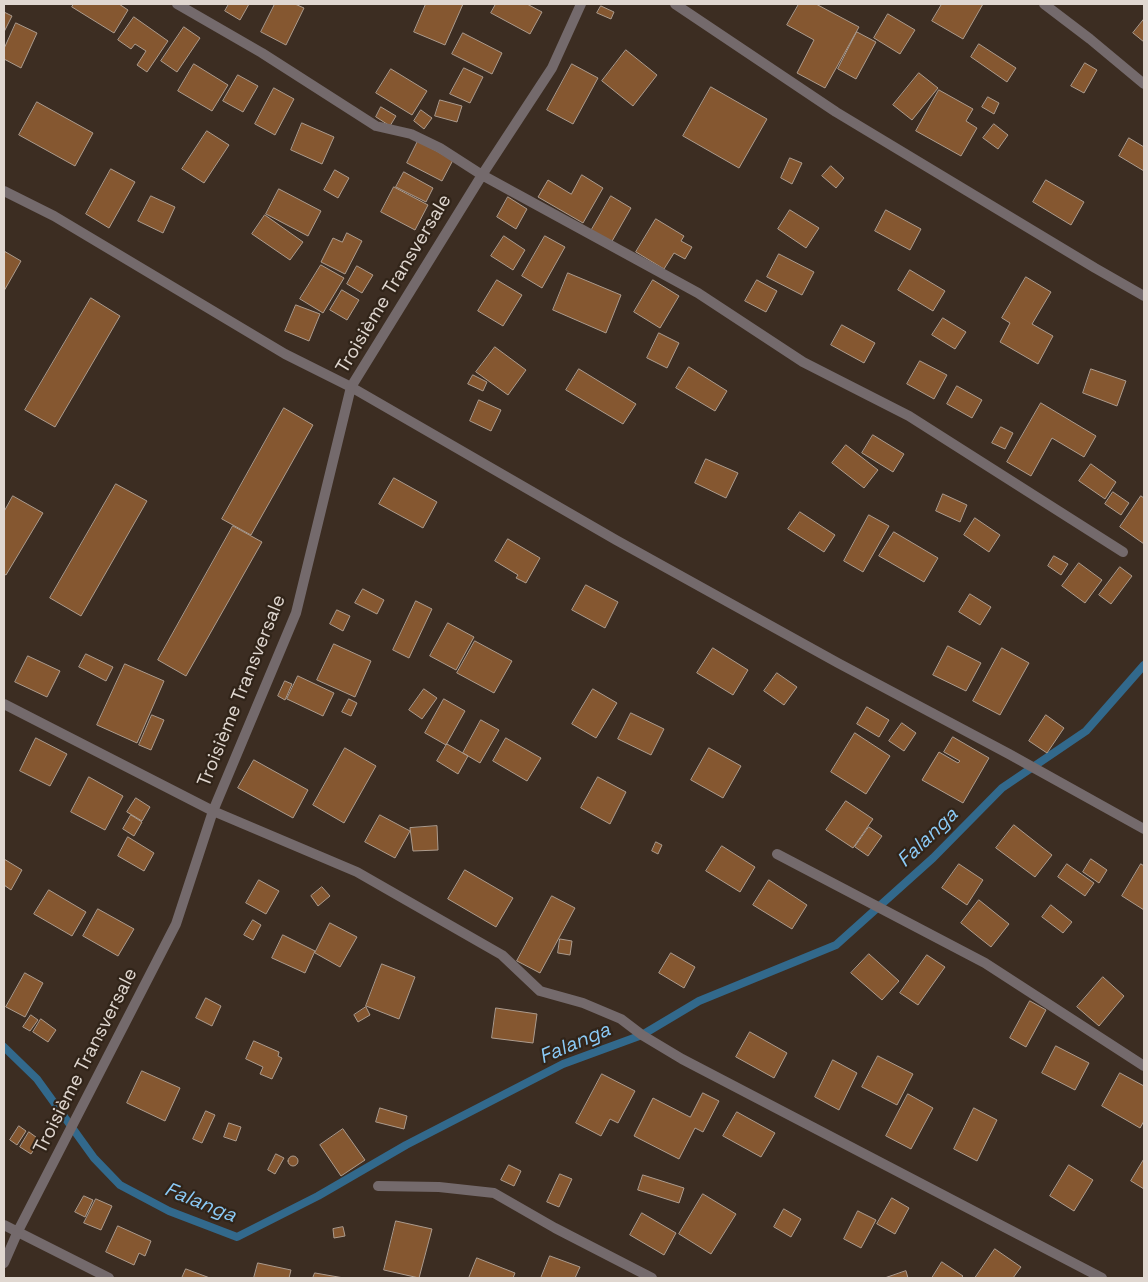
<!DOCTYPE html>
<html>
<head>
<meta charset="utf-8">
<style>
  body { margin:0 }
  #map { position:relative; width:1148px; height:1282px; overflow:hidden; background:#3c2d22; font-family:"Space Grotesk",sans-serif }
  canvas { display:block }
  .frame { position:absolute; inset:0; border:5px solid #e0d7d0; pointer-events:none }
</style>
</head>
<body>
<div id="map">
<canvas width="1148" height="1282"></canvas>
<div class="frame"></div>
</div>
<script>
const c = document.querySelector('canvas').getContext('2d');
c.lineJoin = 'round';
function strokePath(path, color, width, dash) { c.strokeStyle = color; c.lineWidth = width; c.lineCap = dash ? 'butt' : 'round'; c.setLineDash(dash || []); c.stroke(path); }
function paint(path, color) { c.fillStyle = color; c.fill(path, 'evenodd'); }
function write(font, color, halo, rows, align = 'center') {
  c.font = font + ' "Space Grotesk",sans-serif'; c.lineWidth = 4.5; c.setLineDash([]); c.textBaseline = 'middle'; c.strokeStyle = halo; c.fillStyle = color; for (const [text, x, y, turn = 0] of rows) {
    c.save(); c.translate(x, y); c.rotate((+turn || 0) * Math.PI / 180); c.textAlign = isNaN(turn) ? turn : align; if (halo) c.strokeText(text, 0, 0); c.fillText(text, 0, 0); c.restore();
  }
}
strokePath(new Path2D(`
  M4 1047 37 1079 94 1158 120 1185 169 1211 237 1237 318 1196 406 1145 563 1064 642 1035 699 1001 836 945 933 858 1002 788 1086 731 1144 665`), '#32698c', 8);
const building = new Path2D(`
  M74 4H119L128 10 114 33 72 7Z
  M229 4H249L240 20 225 11Z
  M275 4H295L304 8 286 45 261 32Z
  M426 4H463L445 45 414 32Z
  M496 4H527L542 12 530 34 491 13Z
  M799 4H816L859 27 825 88 797 73 814 40 787 25Z
  M942 4H983L963 39 932 21Z
  M601 6 614 12 611 19 597 13Z
  M4 12 12 16 4 32Z
  M888 14 915 30 900 54 874 38Z
  M134 17 168 41 147 72 137 65 146 51 135 44 131 49 118 40Z
  M1144 19V42L1133 33Z
  M16 23 37 33 21 68 4 59V49Z
  M184 27 200 38 177 72 161 61Z
  M857 32 876 42 856 79 838 69Z
  M463 33 502 53 492 74 452 54Z
  M979 44 1016 68 1007 82 971 57Z
  M626 50 657 75 633 106 602 81Z
  M1085 63 1097 70 1084 93 1071 86Z
  M194 64 228 85 212 111 178 91Z
  M572 64 598 78 573 124 547 110Z
  M464 68 483 77 470 103 450 94Z
  M391 69 427 91 412 115 376 93Z
  M919 73 938 88 912 120 893 105Z
  M238 75 258 86 243 112 223 101Z
  M711 87 767 119 739 168 683 136Z
  M274 88 294 99 275 135 255 124Z
  M939 90 973 109 966 121 977 128 961 156 916 131Z
  M988 97 999 103 994 114 982 107Z
  M440 100 462 106 457 122 435 116Z
  M37 102 93 133 75 166 19 135Z
  M381 107 396 116 390 126 376 117Z
  M421 110 432 118 424 129 414 121Z
  M302 123 334 137 322 164 291 150Z
  M994 124 1008 135 998 149 983 138Z
  M207 131 229 145 204 183 182 169Z
  M1129 138 1144 147V171L1119 156Z
  M418 141 453 160 442 181 407 163Z
  M790 158 802 163 792 184 781 178Z
  M831 166 844 178 836 188 822 176Z
  M111 169 135 182 109 228 86 214Z
  M335 170 349 178 338 198 324 190Z
  M404 172 433 188 426 202 396 187Z
  M582 175 603 188 583 223 538 197 548 180 571 194Z
  M1046 180 1084 202 1071 225 1033 202Z
  M394 187 428 205 415 230 381 212Z
  M279 189 321 211 308 236 266 214Z
  M151 196 175 207 163 233 138 221Z
  M611 196 631 208 611 243 591 231Z
  M508 197 527 209 516 229 497 217Z
  M790 210 819 228 806 248 778 229Z
  M886 210 921 229 910 250 875 231Z
  M265 215 303 242 290 260 252 234Z
  M656 219 684 236 681 241 692 247 685 259 674 253 664 269 636 252Z
  M347 233 362 241 345 274 321 262 333 238 342 242Z
  M504 236 525 250 513 270 491 256Z
  M545 236 565 247 542 288 522 276Z
  M4 251 21 261 4 291Z
  M779 254 814 272 802 295 767 277Z
  M321 265 344 278 323 313 300 299Z
  M357 266 373 275 362 293 347 284Z
  M910 270 945 291 933 311 898 290Z
  M568 273 621 295 606 333 553 310Z
  M1026 277 1051 292 1032 324 1053 336 1038 364 1000 342 1010 323 1002 318Z
  M497 280 522 295 503 326 478 311Z
  M653 280 679 296 660 328 634 312Z
  M757 280 777 291 766 312 745 301Z
  M342 290 359 300 347 320 330 310Z
  M91 298 120 316 55 427 25 410Z
  M296 305 320 314 309 341 285 331Z
  M943 318 966 332 955 349 932 335Z
  M842 325 875 343 864 363 831 345Z
  M659 333 679 343 667 368 647 358Z
  M495 347 526 370 508 395 476 372Z
  M920 361 947 375 934 399 907 384Z
  M689 367 727 391 715 411 676 388Z
  M579 369 636 404 623 424 566 390Z
  M1091 369 1126 381 1117 406 1083 393Z
  M473 375 487 382 483 391 468 384Z
  M957 386 982 400 972 418 947 404Z
  M479 400 501 410 491 431 470 421Z
  M1041 403 1096 436 1084 457 1052 438 1031 476 1007 462Z
  M284 408 313 425 251 535 222 519Z
  M1001 427 1013 433 1005 449 992 443Z
  M873 435 904 454 893 472 862 453Z
  M846 445 878 470 864 488 832 463Z
  M706 459 738 473 726 498 695 483Z
  M1091 464 1116 482 1105 499 1079 481Z
  M394 478 437 502 423 528 379 504Z
  M116 484 147 501 81 616 50 598Z
  M1113 492 1129 503 1121 515 1105 504Z
  M943 494 967 505 960 522 936 511Z
  M13 496 43 513 6 575 4 574V512Z
  M1141 496 1144 498V544L1120 527Z
  M800 512 835 535 824 552 788 529Z
  M869 515 889 526 863 572 844 561Z
  M975 518 1000 535 989 552 964 535Z
  M233 526 262 542 186 676 158 660Z
  M894 532 938 558 924 582 879 556Z
  M508 539 540 558 526 583 516 578 518 575 495 561Z
  M1054 556 1068 564 1061 575 1048 566Z
  M1079 563 1102 580 1085 603 1062 586Z
  M1120 567 1132 576 1111 604 1099 595Z
  M586 585 618 602 605 628 572 610Z
  M363 589 384 600 377 614 355 603Z
  M970 594 991 607 980 625 959 612Z
  M416 601 432 609 409 658 393 650Z
  M337 610 350 616 343 631 330 624Z
  M448 623 474 637 456 670 430 656Z
  M475 641 512 661 494 693 457 673Z
  M334 644 371 661 355 697 317 680Z
  M948 646 981 663 966 691 933 675Z
  M713 648 748 670 733 695 697 673Z
  M1002 648 1029 663 1000 715 973 701Z
  M86 654 113 667 106 681 79 667Z
  M28 656 60 671 47 697 15 682Z
  M125 664 164 681 137 743 97 725Z
  M777 673 797 687 784 705 764 691Z
  M298 676 334 693 323 716 287 699Z
  M285 681 292 684 285 700 278 696Z
  M424 689 437 698 422 719 409 710Z
  M593 689 617 703 596 738 572 724Z
  M349 699 357 703 351 716 342 712Z
  M444 699 465 711 446 745 425 733Z
  M867 707 889 720 879 737 857 724Z
  M631 713 664 729 651 755 618 739Z
  M152 715 164 720 151 750 139 745Z
  M1046 715 1064 728 1047 753 1029 741Z
  M481 720 499 730 480 763 463 753Z
  M902 723 916 733 904 751 889 741Z
  M855 733 890 756 866 794 831 772Z
  M953 737 989 758 963 803 922 780 939 752 958 763 960 761 944 752Z
  M36 738 67 754 50 786 20 771Z
  M506 738 541 758 527 781 493 761Z
  M447 744 468 756 458 774 437 761Z
  M345 748 376 766 344 823 313 805Z
  M709 748 741 766 723 798 691 780Z
  M254 760 308 790 293 818 238 788Z
  M89 777 123 796 105 830 71 812Z
  M598 777 626 792 610 824 581 808Z
  M136 798 150 807 142 821 127 812Z
  M846 801 873 819 853 848 826 830Z
  M131 815 142 822 134 836 123 829Z
  M380 815 410 831 395 858 365 842Z
  M1014 825 1052 855 1035 877 996 848Z
  M437 826 438 850 413 851 410 828Z
  M869 827 882 836 868 856 855 847Z
  M128 837 154 853 144 871 118 856Z
  M656 842 662 845 658 854 652 851Z
  M722 846 755 867 740 892 706 871Z
  M4 859 22 870 11 890 4 885Z
  M1091 859 1107 870 1099 883 1083 872Z
  M959 864 983 880 967 905 942 888Z
  M1067 864 1094 883 1085 896 1058 877Z
  M1141 864 1144 866V910L1122 896Z
  M465 870 513 898 496 927 448 899Z
  M259 880 279 891 266 914 246 903Z
  M769 880 807 905 792 929 753 905Z
  M322 887 330 896 318 906 311 896Z
  M49 890 86 912 72 936 34 914Z
  M552 896 575 908 540 973 517 961Z
  M979 900 1009 924 991 947 961 923Z
  M1051 905 1072 922 1063 933 1042 917Z
  M98 909 134 929 118 956 83 936Z
  M253 920 261 925 253 940 244 935Z
  M330 923 357 937 340 967 315 953Z
  M283 935 315 951 305 973 272 958Z
  M560 939 572 941 570 955 558 953Z
  M671 953 695 967 684 988 659 973Z
  M869 954 899 981 882 1000 851 973Z
  M927 955 945 967 918 1005 900 993Z
  M382 964 415 977 399 1019 366 1006Z
  M25 973 43 983 25 1017 6 1007Z
  M1103 977 1124 996 1099 1026 1077 1007Z
  M206 998 221 1006 212 1026 196 1018Z
  M1030 1001 1046 1010 1026 1047 1010 1038Z
  M366 1007 370 1015 358 1022 354 1015Z
  M496 1008 537 1014 533 1043 492 1038Z
  M31 1015 38 1020 30 1031 23 1027Z
  M41 1019 56 1030 48 1042 33 1032Z
  M750 1032 787 1053 774 1078 736 1057Z
  M254 1041 279 1052 278 1056 282 1058 272 1079 260 1074 263 1067 246 1059Z
  M1056 1046 1089 1063 1075 1090 1042 1073Z
  M878 1056 913 1074 897 1105 862 1087Z
  M833 1060 857 1073 839 1110 815 1097Z
  M142 1071 180 1088 165 1121 127 1103Z
  M1120 1073 1144 1086V1121L1140 1128 1102 1106Z
  M602 1074 635 1091 618 1123 610 1119 601 1136 576 1123Z
  M703 1093 719 1101 703 1132 695 1128 679 1159 634 1136 653 1098 690 1117Z
  M908 1094 933 1108 911 1149 886 1136Z
  M380 1108 407 1116 404 1129 376 1122Z
  M974 1108 997 1120 977 1161 954 1149Z
  M206 1111 215 1115 202 1143 193 1139Z
  M737 1112 775 1133 761 1157 723 1136Z
  M229 1123 241 1127 236 1141 224 1137Z
  M19 1126 26 1131 17 1145 10 1140Z
  M343 1129 365 1160 341 1176 320 1145Z
  M29 1132 40 1140 31 1154 20 1147Z
  M276 1154 284 1158 275 1174 268 1170Z
  M288 1161a5 5 0 1 1 10 0a5 5 0 1 1-10 0Z
  M1144 1159V1189L1131 1181Z
  M509 1165 521 1171 514 1186 501 1180Z
  M1069 1165 1093 1180 1074 1211 1050 1196Z
  M560 1174 572 1179 559 1207 547 1202Z
  M643 1175 684 1188 679 1203 638 1190Z
  M703 1194 736 1214 711 1254 679 1234Z
  M84 1196 93 1200 85 1217 75 1212Z
  M892 1198 909 1208 895 1234 877 1224Z
  M96 1199 112 1206 101 1230 84 1223Z
  M784 1209 801 1219 791 1237 774 1227Z
  M858 1211 876 1220 861 1248 844 1239Z
  M642 1213 676 1233 664 1255 630 1235Z
  M396 1221 432 1229 419 1278 384 1270Z
  M118 1226 151 1241 145 1256 139 1253 134 1265 106 1252Z
  M343 1227 345 1236 334 1238 333 1229Z
  M995 1249 1021 1267 1013 1278H975Z
  M550 1256 580 1267 575 1278H541Z
  M477 1258 515 1273 513 1278H469Z
  M942 1262 963 1276 961 1278H932Z
  M258 1263 291 1270 289 1278H254Z
  M186 1269 210 1278H182Z
  M906 1271 908 1278H885Z
  M315 1273 344 1278H313Z`);
paint(building, '#855730');
strokePath(building, '#ac9b8d', 1);
strokePath(new Path2D(`
  M177 4 262 53 376 126 411 134 440 148 482 175 698 293 803 362 909 416 1123 552
  M675 4 836 112 1095 268 1144 296
  M1044 4 1090 39 1144 84
  M4 191 54 216 285 354 351 387 616 540 838 663 1009 754 1144 829
  M4 704 213 811 357 872 502 955 540 991 583 1003 621 1019 642 1035 682 1059 1102 1278
  M777 854 985 963 1144 1066
  M378 1186 439 1187 494 1193 555 1228 652 1278
  M4 1225 109 1278
  M4 1263 18 1231 72 1126 176 924 213 811 296 613 351 387 482 175 552 68 581 4`), '#746a6c', 10);
write('19px', '#e0d7d0', '#312419', [
  ["Troisième Transversale",394,284,-59],
  ["Troisième Transversale",242,691,-68],
  ["Troisième Transversale",86,1061,-63]
]);
write('italic 20px', '#8bcaf6', '#312419', [
  ["Falanga",928,838,-44],
  ["Falanga",575,1044,-23],
  ["Falanga",200,1203,22]
]);
</script>
</body>
</html>
